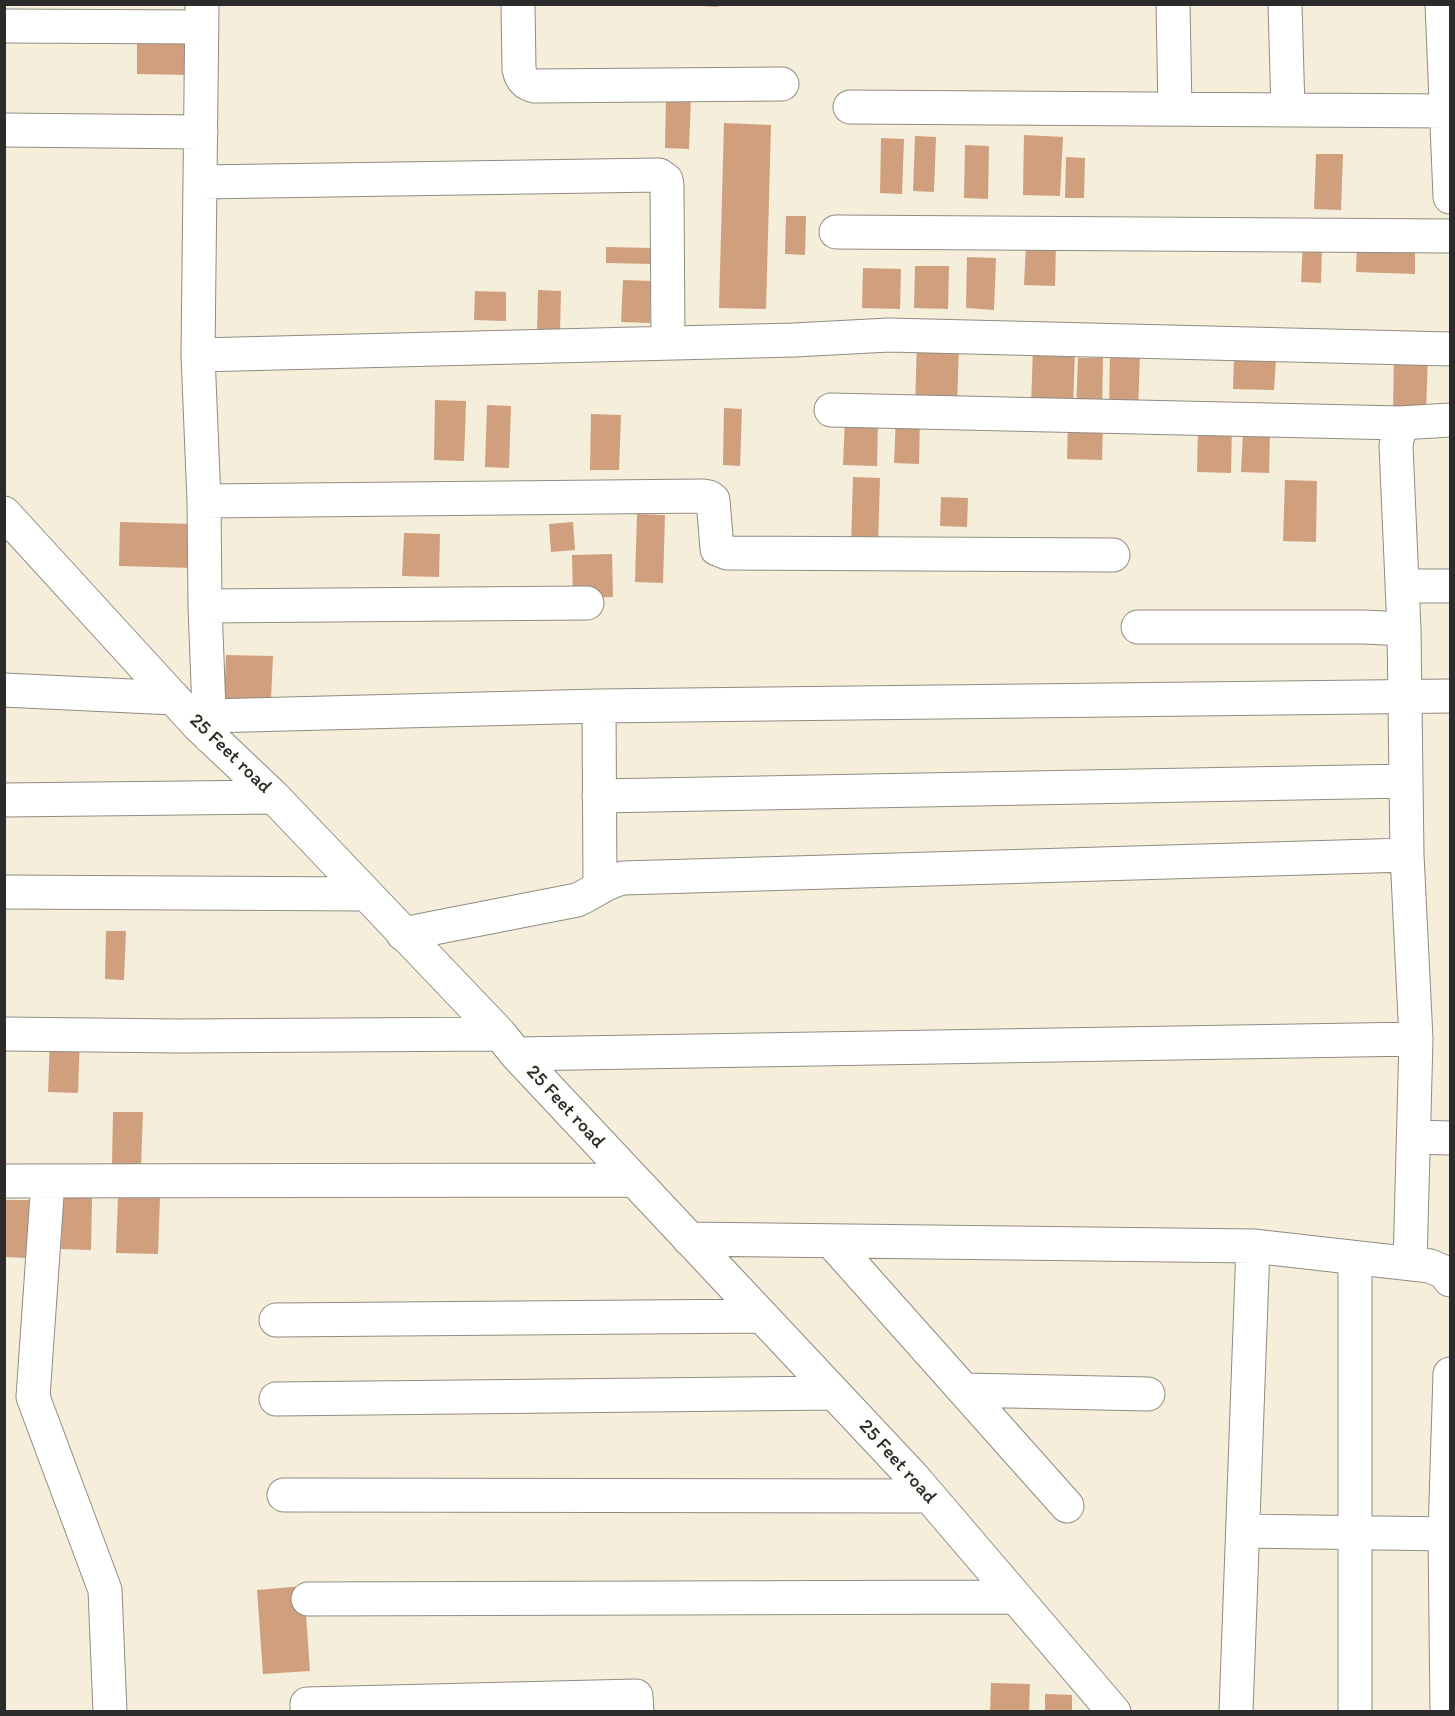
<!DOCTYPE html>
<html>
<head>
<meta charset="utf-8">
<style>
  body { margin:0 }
  #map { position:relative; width:1455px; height:1716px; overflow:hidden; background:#f5eeda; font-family:Itim,sans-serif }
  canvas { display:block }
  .frame { position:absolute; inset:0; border:6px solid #2b2b2b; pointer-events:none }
</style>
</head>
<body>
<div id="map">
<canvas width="1455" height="1716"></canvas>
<div class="frame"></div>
</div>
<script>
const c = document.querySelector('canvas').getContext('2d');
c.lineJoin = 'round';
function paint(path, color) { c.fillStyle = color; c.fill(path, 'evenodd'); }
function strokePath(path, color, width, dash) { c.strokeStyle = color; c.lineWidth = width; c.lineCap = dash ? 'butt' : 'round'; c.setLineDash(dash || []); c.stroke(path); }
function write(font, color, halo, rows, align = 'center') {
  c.font = font + ' Itim,sans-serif'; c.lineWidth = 4.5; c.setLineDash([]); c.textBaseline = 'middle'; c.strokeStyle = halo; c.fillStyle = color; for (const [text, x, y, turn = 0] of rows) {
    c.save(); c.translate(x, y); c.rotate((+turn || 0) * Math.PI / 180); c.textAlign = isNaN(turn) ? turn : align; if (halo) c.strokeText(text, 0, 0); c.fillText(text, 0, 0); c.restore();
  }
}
paint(new Path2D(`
  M702 4H718V7L702 6Z
  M137 34 189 35V75L137 74Z
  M666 96H691L689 149 665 148Z
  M724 123 771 125 766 309 719 308Z
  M1024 135 1063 137 1060 196 1023 195Z
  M915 136 936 137 934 192 913 191Z
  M881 138 904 139 902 194 880 193Z
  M965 145 989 146 988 199 964 198Z
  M1316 154H1343L1341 210 1314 209Z
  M1066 157 1085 158 1084 198H1065Z
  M786 216H806L805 255 785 254Z
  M1026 243 1056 244 1055 286 1024 285Z
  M1303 243 1322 244 1321 283 1301 282Z
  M1357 243 1415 244V274L1356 272Z
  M606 247 652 248V264L606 263Z
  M967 257 996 258 994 310 966 308Z
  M915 266H949L948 309 914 308Z
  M863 268 901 269 900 309 862 308Z
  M623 280 651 281 650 323 621 322Z
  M538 290 561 291 560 332H537Z
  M475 291 506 292V321L474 320Z
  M917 343 959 344 957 408 915 406Z
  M1033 348H1075L1073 409 1031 407Z
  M1110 351 1140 352 1138 412 1109 411Z
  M1394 352H1428L1426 416 1393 415Z
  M1078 358H1103L1102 411 1076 410Z
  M1234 358 1276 359 1274 390 1233 389Z
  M435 400 466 401 464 461 434 460Z
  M487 405 511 406 509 468 485 467Z
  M724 408 742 409 740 466 723 465Z
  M591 414 621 415 619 470H590Z
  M896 417 920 418 919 464 894 463Z
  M845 418 878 419 877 466 843 465Z
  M1068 422 1103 423 1102 460 1067 459Z
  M1198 426 1232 427 1231 473 1197 472Z
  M1243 431H1270L1269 473 1241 472Z
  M853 477 880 478 878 546H851Z
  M1285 480 1317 481 1316 542 1283 541Z
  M941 497 968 498 967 527 940 526Z
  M637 514 665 515 663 583 635 582Z
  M120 522 194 524 193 568 119 566Z
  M573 522 575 550 551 552 549 524Z
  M404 533 440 534 439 577 402 576Z
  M612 554 613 597 573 598 572 555Z
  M226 655 273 656 271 700 224 699Z
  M106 931H126L124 980 105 979Z
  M50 1036H80L78 1093 48 1092Z
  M113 1112H143L141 1166 112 1165Z
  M63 1197 92 1198 91 1250 61 1249Z
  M118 1197 160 1198 158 1254 116 1253Z
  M4 1200H30L28 1258 4 1257Z
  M304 1586 310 1671 263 1674 257 1590Z
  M991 1683 1030 1684 1029 1712H990Z
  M1045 1694 1072 1695V1712H1045Z`), '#d09f7e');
const minor = new Path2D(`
  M202 4 198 355 204 501 205 606 210 737
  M518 4 519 69C521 79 525 84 535 86L782 84
  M1173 4 1175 109
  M1285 4 1288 110
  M1442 4 1450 197
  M4 26 202 27
  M850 107 1447 111
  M4 130 201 132
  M200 182 659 175 666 180 667 185 668 343
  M836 232 1450 236
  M198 355 794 340 889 335 1450 349
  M831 410 1400 423
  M204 501 703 496 709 497 713 500 717 549 727 553 1113 555
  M4 513 198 725 274 797 500 1034 516 1054 913 1477 1114 1712
  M1402 586H1450
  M205 606 587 603
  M1138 627H1364L1404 629
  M4 690 174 698
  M599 706 600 887
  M209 716 599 706 1450 696
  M599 796 1406 781
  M4 800 274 797
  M4 892 365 894
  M403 934 577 900C593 893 605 882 623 878L1407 855
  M4 1034 180 1036 500 1034
  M1416 1039 1407 855 1404 629 1396 446 1400 423 1450 420
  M516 1054 1416 1039 1410 1264
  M1414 1137 1450 1138
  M4 1181 634 1180
  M48 1181 33 1397 105 1590 110 1712
  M689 1239 1253 1246 1236 1712
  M831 1241 1067 1506
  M1253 1246 1430 1266 1444 1272 1450 1280
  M276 1320 761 1316
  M964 1390 1148 1394
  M276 1399 833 1393
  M284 1495 929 1496
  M1243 1531 1450 1534
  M308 1599 1015 1597
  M307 1712V1704L636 1696 637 1712
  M1355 1712V1258
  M1447 1712 1445 1534 1450 1374`);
strokePath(minor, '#908c82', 35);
strokePath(minor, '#fff', 33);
write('20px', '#2b2b2b', '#fdfcf7', [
  ["25 Feet road",230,754,44],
  ["25 Feet road",565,1107,47],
  ["25 Feet road",897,1462,48]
]);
</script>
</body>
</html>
